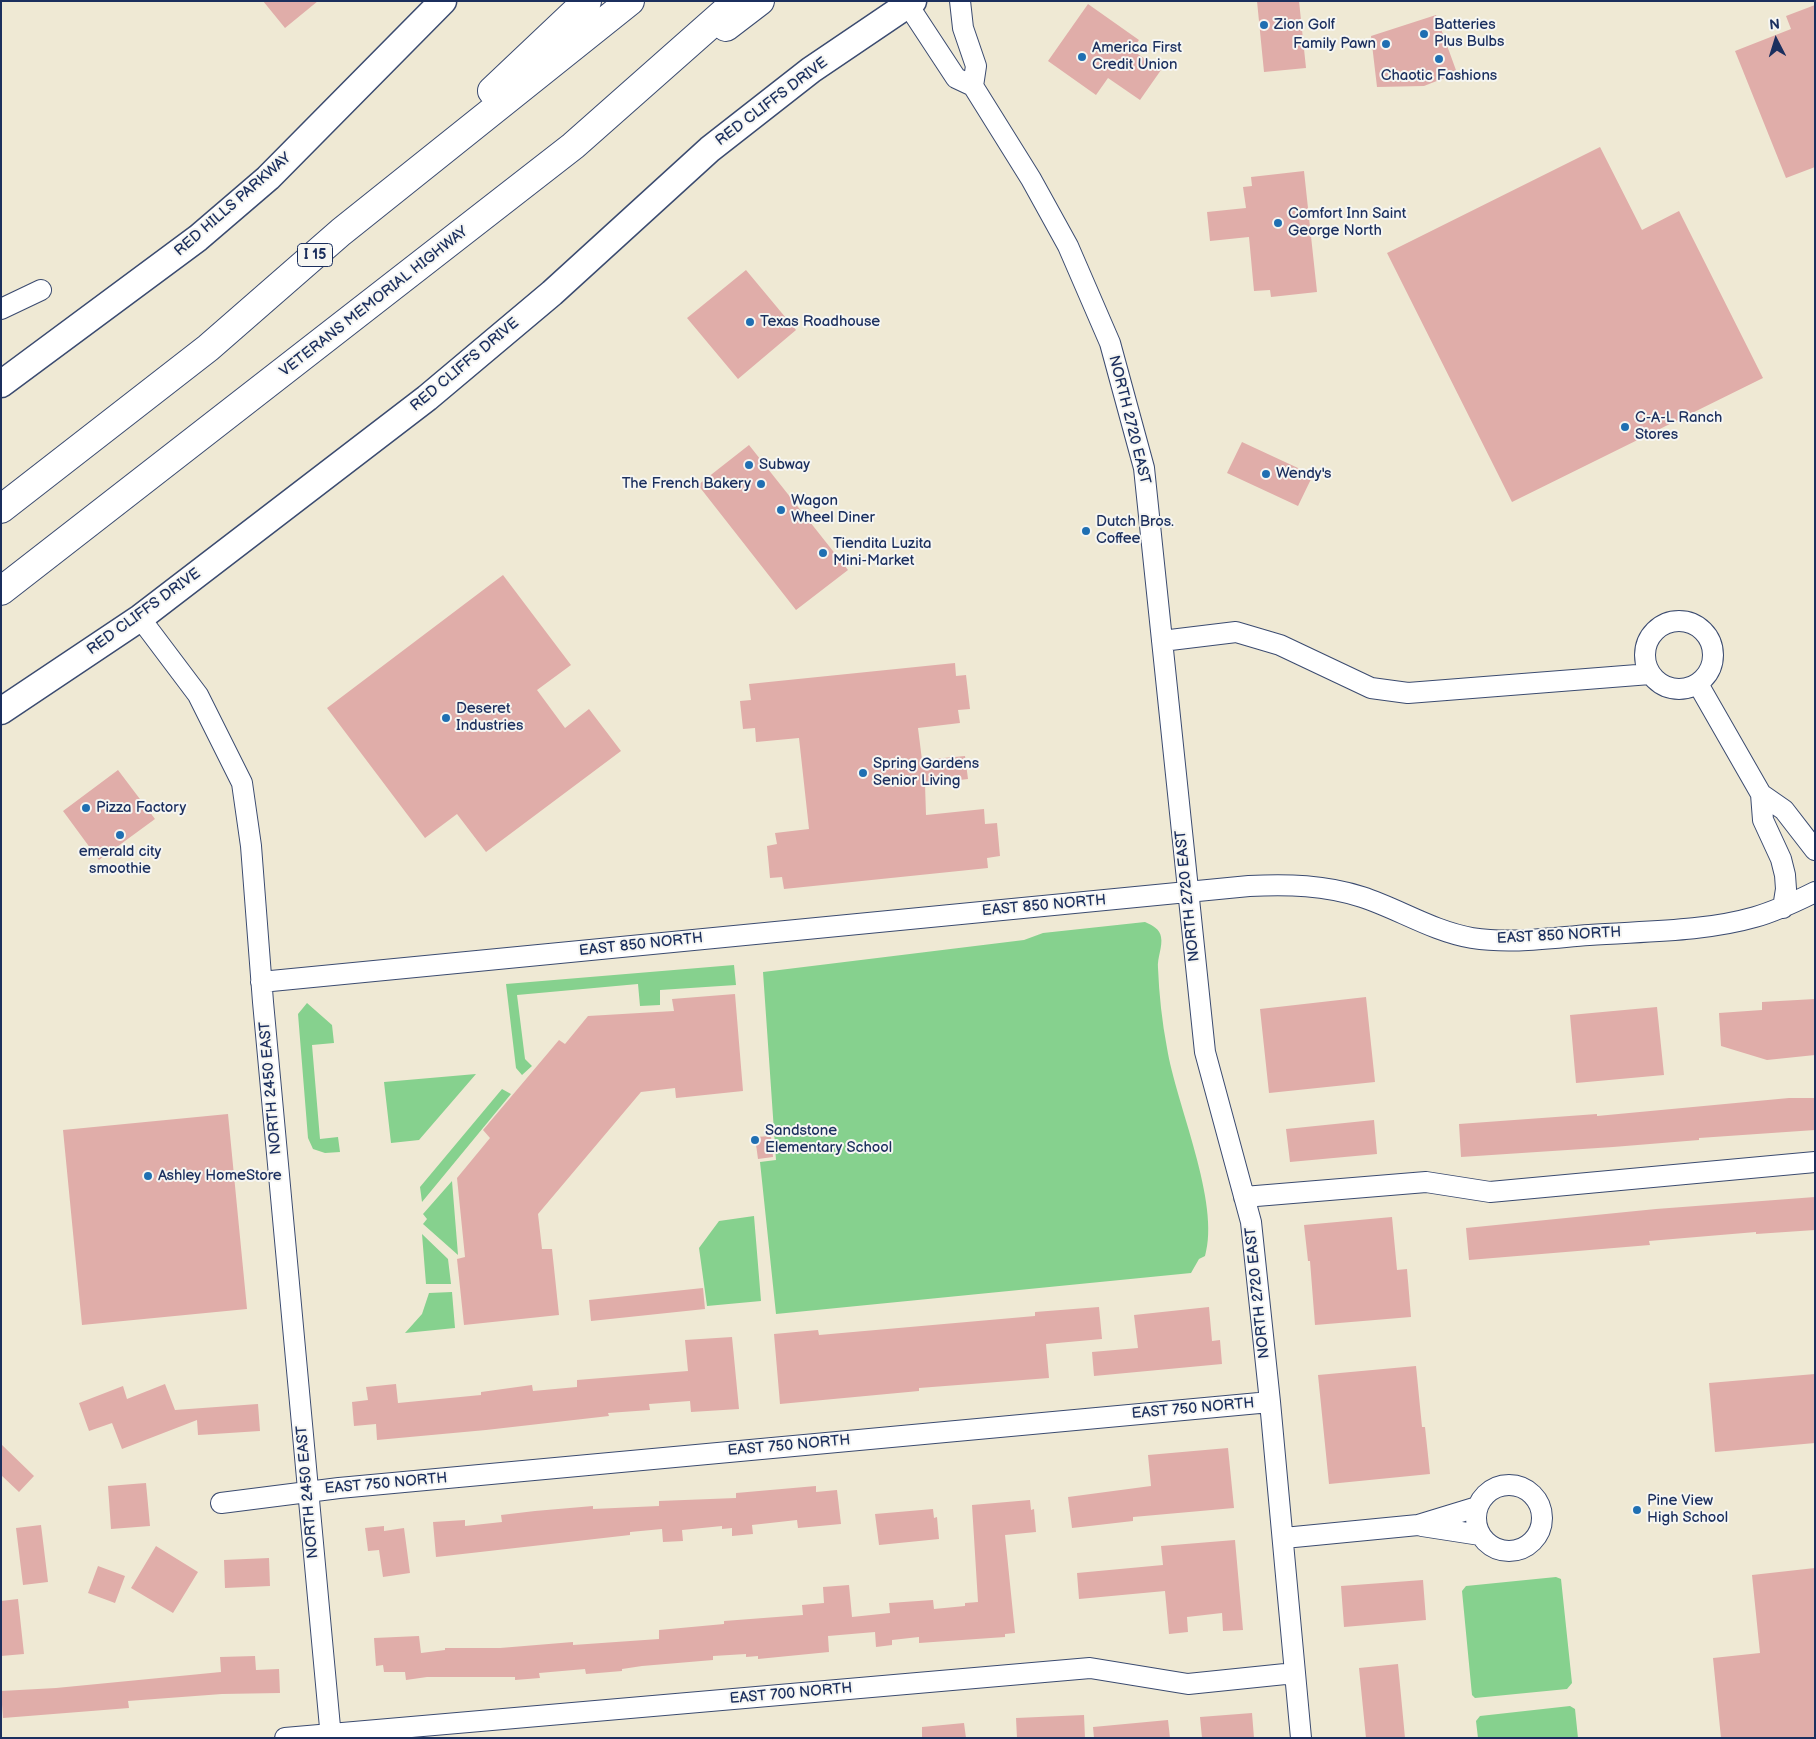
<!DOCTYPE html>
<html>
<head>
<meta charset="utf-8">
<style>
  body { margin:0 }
  #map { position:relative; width:1816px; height:1739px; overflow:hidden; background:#efe9d4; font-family:"Balsamiq Sans",sans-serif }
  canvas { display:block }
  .frame { position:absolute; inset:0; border:2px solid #1b2f5e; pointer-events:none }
  .north { position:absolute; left:1751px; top:15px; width:50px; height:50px; -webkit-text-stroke:4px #f6f6f2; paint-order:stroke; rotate:355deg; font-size:14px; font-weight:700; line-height:20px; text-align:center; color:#1b2f5e }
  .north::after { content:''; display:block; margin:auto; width:18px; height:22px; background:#1b2f5e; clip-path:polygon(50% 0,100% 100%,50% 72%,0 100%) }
</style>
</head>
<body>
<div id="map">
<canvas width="1816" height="1739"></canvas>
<div class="frame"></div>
<div class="north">N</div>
</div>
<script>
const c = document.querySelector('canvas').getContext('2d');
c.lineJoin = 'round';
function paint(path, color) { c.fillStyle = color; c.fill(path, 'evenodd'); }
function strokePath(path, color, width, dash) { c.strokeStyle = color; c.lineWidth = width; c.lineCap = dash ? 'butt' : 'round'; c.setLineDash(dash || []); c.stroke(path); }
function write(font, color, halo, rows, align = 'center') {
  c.font = font + ' "Balsamiq Sans",sans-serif'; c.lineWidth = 4; c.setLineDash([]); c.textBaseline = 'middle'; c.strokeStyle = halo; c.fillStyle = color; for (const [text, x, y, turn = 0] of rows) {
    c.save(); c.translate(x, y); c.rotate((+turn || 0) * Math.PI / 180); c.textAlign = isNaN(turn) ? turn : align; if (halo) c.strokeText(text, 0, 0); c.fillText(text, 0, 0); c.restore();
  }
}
paint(new Path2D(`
  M1145 922C1152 925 1160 929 1161 937 1163 946 1157 958 1158 968 1159 994 1162 1022 1167 1048 1176 1104 1221 1203 1205 1256L1199 1259 1191 1273 776 1314 760 1162 776 1160 763 972 1024 940 1043 933Z
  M734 965 736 985 660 990V1005L640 1006 638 984 517 995 525 1059 532 1066 522 1075 516 1068 506 984Z
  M307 1003 332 1025 334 1043 312 1045 320 1139 338 1137 340 1152 325 1153 313 1149 308 1138 298 1014Z
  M476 1074 419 1140 391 1143 384 1082Z
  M502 1089 511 1094 422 1202 420 1187Z
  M452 1181 458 1255 423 1224 427 1219 423 1214Z
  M754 1216 761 1301 707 1306 699 1248 719 1221Z
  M422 1234 448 1259 451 1284H426Z
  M452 1292 455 1328 405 1333 422 1314 429 1293Z
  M1556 1577 1561 1579 1572 1683 1567 1689 1475 1698 1472 1695 1462 1591 1466 1586Z
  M1570 1706 1575 1709 1578 1738H1478L1476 1721 1480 1716Z`), '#86d18e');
paint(new Path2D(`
  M263 1H318L285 28Z
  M1257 1H1299L1306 68 1264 72Z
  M1088 4 1139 40 1132 50 1161 70 1140 100 1108 78 1096 95 1048 61Z
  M1815 5V167L1786 178 1735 51 1791 29 1786 16Z
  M1436 15 1457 73 1424 86 1377 87 1371 36Z
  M1600 147 1642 230 1679 211 1763 378 1512 502 1387 253Z
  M1304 171 1317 292 1271 297 1270 290 1254 291 1249 237 1210 241 1207 212 1246 208 1243 187 1252 186 1251 177Z
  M746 270 796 330 738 379 687 318Z
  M1242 442 1313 475 1298 506 1227 473Z
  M749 445 848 570 796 610 698 485Z
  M503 575 571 665 537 690 565 728 589 709 621 751 486 852 457 814 425 838 327 708Z
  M955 663 956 676 966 675 970 709 958 710 960 723 918 728 922 760 965 756 968 779 925 784 926 815 984 809 985 824 997 823 1000 856 987 858 988 868 784 889 782 877 770 878 767 846 777 844 775 833 809 829 799 738 756 742 755 728 743 729 740 701 751 700 749 684Z
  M118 770 155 819 99 860 63 811Z
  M735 994 743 1091 676 1098 675 1088 641 1092 538 1214 542 1249H552L559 1315 464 1325 457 1259 465 1257 457 1178 490 1138 483 1130 559 1040 565 1044 588 1016 674 1011 672 999Z
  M1366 997 1375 1082 1269 1093 1260 1009Z
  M1815 999V1055L1767 1060 1721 1046 1719 1013 1762 1010V1002Z
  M1657 1007 1664 1075 1576 1083 1570 1015Z
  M1789 1098H1815V1130L1699 1138V1140L1613 1147 1461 1157 1459 1124 1597 1114V1116Z
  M228 1114 247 1309 82 1325 63 1130Z
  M1374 1120 1377 1154 1290 1162 1286 1129Z
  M771 1136 773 1157 758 1159 755 1137Z
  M1815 1197V1230L1756 1234V1232L1649 1241 1650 1245 1469 1260 1466 1228 1656 1209Z
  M1392 1217 1397 1270 1407 1269 1411 1317 1315 1325 1310 1261H1308L1304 1225Z
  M703 1288 705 1309 591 1321 589 1300Z
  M1099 1307 1102 1339 1046 1344 1049 1378 919 1388V1391L780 1404 774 1334 818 1330 819 1335 1035 1316V1312Z
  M1209 1307 1212 1341 1220 1340 1222 1364 1094 1376 1092 1352 1138 1348 1134 1315Z
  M732 1337 739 1409 691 1412 690 1401 649 1404 650 1410 608 1413 609 1416 486 1430 377 1440 376 1424 354 1426 352 1402 368 1400 366 1387 396 1384 398 1403 481 1395V1392L532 1385 533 1391 577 1387V1380L688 1371 685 1340Z
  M1416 1366 1422 1427H1425L1430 1474 1329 1484 1318 1375Z
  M1815 1374V1443L1715 1452 1709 1383Z
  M165 1384 175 1410 258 1404 260 1431 198 1435 197 1420 122 1449 112 1423 89 1431 79 1403 123 1386 127 1399Z
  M1 1444 34 1476 19 1492 1 1475Z
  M1228 1448 1234 1508 1133 1517V1521L1072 1528 1068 1497 1151 1486 1148 1455Z
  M146 1483 150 1526 111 1529 108 1486Z
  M816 1486V1492L837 1490 841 1524 798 1528 797 1520 752 1525 753 1534 732 1536V1528L722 1529V1526L682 1530 683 1541 663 1542 662 1529 630 1532V1535L436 1557 433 1522 465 1520V1526L502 1522 501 1515 535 1511 593 1506V1509L659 1506V1501L736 1498V1493Z
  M1030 1500 1031 1510 1034 1509 1036 1532 1005 1535 1015 1633 1005 1634V1637L919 1643V1637L892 1640V1645L876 1647 875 1632 828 1636 829 1652 758 1659V1656L746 1657V1654L713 1656V1660L642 1666 622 1669V1671L586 1674 585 1669 539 1673 540 1678 515 1680V1677H427L406 1680 405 1672H384L383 1665 376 1666 374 1638 419 1636 421 1653 445 1650V1648H500L573 1642V1645L659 1639V1630L724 1624V1621L803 1615 802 1605 824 1603 823 1587 849 1585 852 1617 890 1613 889 1603 933 1600 934 1609 965 1606V1603L978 1602 972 1505Z
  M933 1509 934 1518 937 1517 939 1539 879 1545 875 1514Z
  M41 1525 48 1582 23 1585 16 1528Z
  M384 1526V1531L404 1528 410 1573 383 1577 379 1550 368 1551 365 1528Z
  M1235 1540 1243 1630 1223 1631 1222 1613 1187 1617 1188 1632 1169 1634 1165 1591 1079 1599 1077 1573 1163 1565 1161 1546Z
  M156 1546 198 1572 173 1613 131 1588Z
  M269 1558 270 1586 225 1588 224 1560Z
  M98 1566 125 1576 115 1603 88 1593Z
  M1815 1568V1738H1721L1713 1658 1760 1653 1752 1575Z
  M1423 1580 1426 1620 1344 1627 1341 1586Z
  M18 1599 24 1654 1 1656V1601Z
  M255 1656 256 1670 279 1669 280 1693 222 1694 128 1701 129 1708 3 1718 1 1691 56 1688 221 1672 220 1657Z
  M1398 1664 1405 1738H1366L1359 1668Z
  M1252 1713 1254 1738H1202L1200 1717Z
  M1084 1715 1085 1738H1017L1016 1718Z
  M1168 1720 1170 1738H1094L1093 1727Z
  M964 1723 966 1738H922V1727Z`), '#e0ada9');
const minor = new Path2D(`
  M960 1 963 28 976 66 973 86
  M908 5 956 78 973 86 1031 179 1068 246 1110 343 1144 468 1205 1052 1251 1222 1270 1402 1301 1738
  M1 309 41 290
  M140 618 198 695 242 783 251 846 263 1002 331 1738
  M1645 655a34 34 0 1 1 68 0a34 34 0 1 1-68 0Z
  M1162 641 1236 632 1280 645 1371 688 1408 693 1650 674
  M1698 684 1761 794 1763 820 1781 859 1785 875 1786 889 1783 908
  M1761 794 1784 810 1815 850
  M261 982 1249 886C1288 884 1325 885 1362 897 1399 909 1432 931 1472 938 1511 944 1550 938 1589 935 1644 931 1703 932 1755 917 1776 911 1795 902 1815 892
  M1244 1197 1426 1182 1490 1192 1815 1162
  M1476 1518a33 33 0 1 1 66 0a33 33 0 1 1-66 0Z
  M221 1503 339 1488 1270 1402
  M1422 1526 1480 1535
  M1284 1538 1418 1525 1477 1507
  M285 1738 1090 1668 1188 1684 1295 1673`);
const major = new Path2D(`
  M1 384 198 238 268 178 443 1
  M1 711 140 618 427 398 552 293 710 149 811 70 913 1`);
const highway = new Path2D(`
  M726 27 760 1
  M492 91 587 1
  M1 509 208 348 341 232 630 1
  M1 591 573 146 737 1`);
strokePath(minor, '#3b4b70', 22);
strokePath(major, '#3b4b70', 29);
strokePath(highway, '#3b4b70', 30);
strokePath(minor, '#fff', 20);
strokePath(major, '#fff', 26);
strokePath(highway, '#fff', 28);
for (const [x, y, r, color] of [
  [1264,25,5,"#1f6fb2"],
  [1424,34,5,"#1f6fb2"],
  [1386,44,5,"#1f6fb2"],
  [1082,57,5,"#1f6fb2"],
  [1439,59,5,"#1f6fb2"],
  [1278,223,5,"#1f6fb2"],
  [750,322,5,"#1f6fb2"],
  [1625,427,5,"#1f6fb2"],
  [749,465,5,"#1f6fb2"],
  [1266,474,5,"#1f6fb2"],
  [761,484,5,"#1f6fb2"],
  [781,510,5,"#1f6fb2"],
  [1086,531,5,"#1f6fb2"],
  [823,553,5,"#1f6fb2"],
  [446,718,5,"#1f6fb2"],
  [863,773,5,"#1f6fb2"],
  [86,808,5,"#1f6fb2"],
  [120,835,5,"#1f6fb2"],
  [755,1140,5,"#1f6fb2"],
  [148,1176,5,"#1f6fb2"],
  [1637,1510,5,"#1f6fb2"]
]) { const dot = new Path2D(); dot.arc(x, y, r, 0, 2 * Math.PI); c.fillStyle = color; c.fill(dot); strokePath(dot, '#f6f6f2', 2); }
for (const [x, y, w] of [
  [315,255,35]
]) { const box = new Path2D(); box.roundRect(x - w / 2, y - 11.5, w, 23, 4); c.fillStyle = '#f6f6f2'; c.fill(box); strokePath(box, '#1b2f5e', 1); }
write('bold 14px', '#1b2f5e', null, [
  ["I 15",315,255]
]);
write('15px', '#1b2f5e', '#f6f6f2', [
  ["Zion Golf",1274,25],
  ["Batteries",1434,25],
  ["Plus Bulbs",1434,42],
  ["Family Pawn",1376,44,"right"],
  ["America First",1092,48],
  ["Credit Union",1092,65],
  ["Chaotic Fashions",1439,76,"center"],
  ["Comfort Inn Saint",1288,214],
  ["George North",1288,231],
  ["Texas Roadhouse",760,322],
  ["C-A-L Ranch",1635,418],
  ["Stores",1635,435],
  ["Subway",759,465],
  ["Wendy's",1276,474],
  ["The French Bakery",751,484,"right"],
  ["Wagon",791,501],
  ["Wheel Diner",791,518],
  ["Dutch Bros.",1096,522],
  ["Coffee",1096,539],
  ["Tiendita Luzita",833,544],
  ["Mini-Market",833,561],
  ["Deseret",456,709],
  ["Industries",456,726],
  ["Spring Gardens",873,764],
  ["Senior Living",873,781],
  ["Pizza Factory",96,808],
  ["emerald city",120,852,"center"],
  ["smoothie",120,869,"center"],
  ["Sandstone",765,1131],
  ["Elementary School",765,1148],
  ["Ashley HomeStore",158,1176],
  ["Pine View",1647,1501],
  ["High School",1647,1518]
], 'left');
write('15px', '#1b2f5e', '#f6f6f2', [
  ["RED CLIFFS DRIVE",772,102,-37],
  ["RED HILLS PARKWAY",233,205,-41],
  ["VETERANS MEMORIAL HIGHWAY",374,302,-38],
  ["RED CLIFFS DRIVE",465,365,-40],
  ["NORTH 2720 EAST",1129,420,76],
  ["RED CLIFFS DRIVE",144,612,-36],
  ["NORTH 2720 EAST",1188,896,-96],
  ["EAST 850 NORTH",1044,906,-5],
  ["EAST 850 NORTH",1559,936,-3],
  ["EAST 850 NORTH",641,945,-6],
  ["NORTH 2450 EAST",271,1088,-95],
  ["NORTH 2720 EAST",1258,1293,-96],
  ["EAST 750 NORTH",1193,1409,-5],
  ["EAST 750 NORTH",789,1446,-5],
  ["EAST 750 NORTH",386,1484,-5],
  ["NORTH 2450 EAST",308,1492,-95],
  ["EAST 700 NORTH",791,1694,-5]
]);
</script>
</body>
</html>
